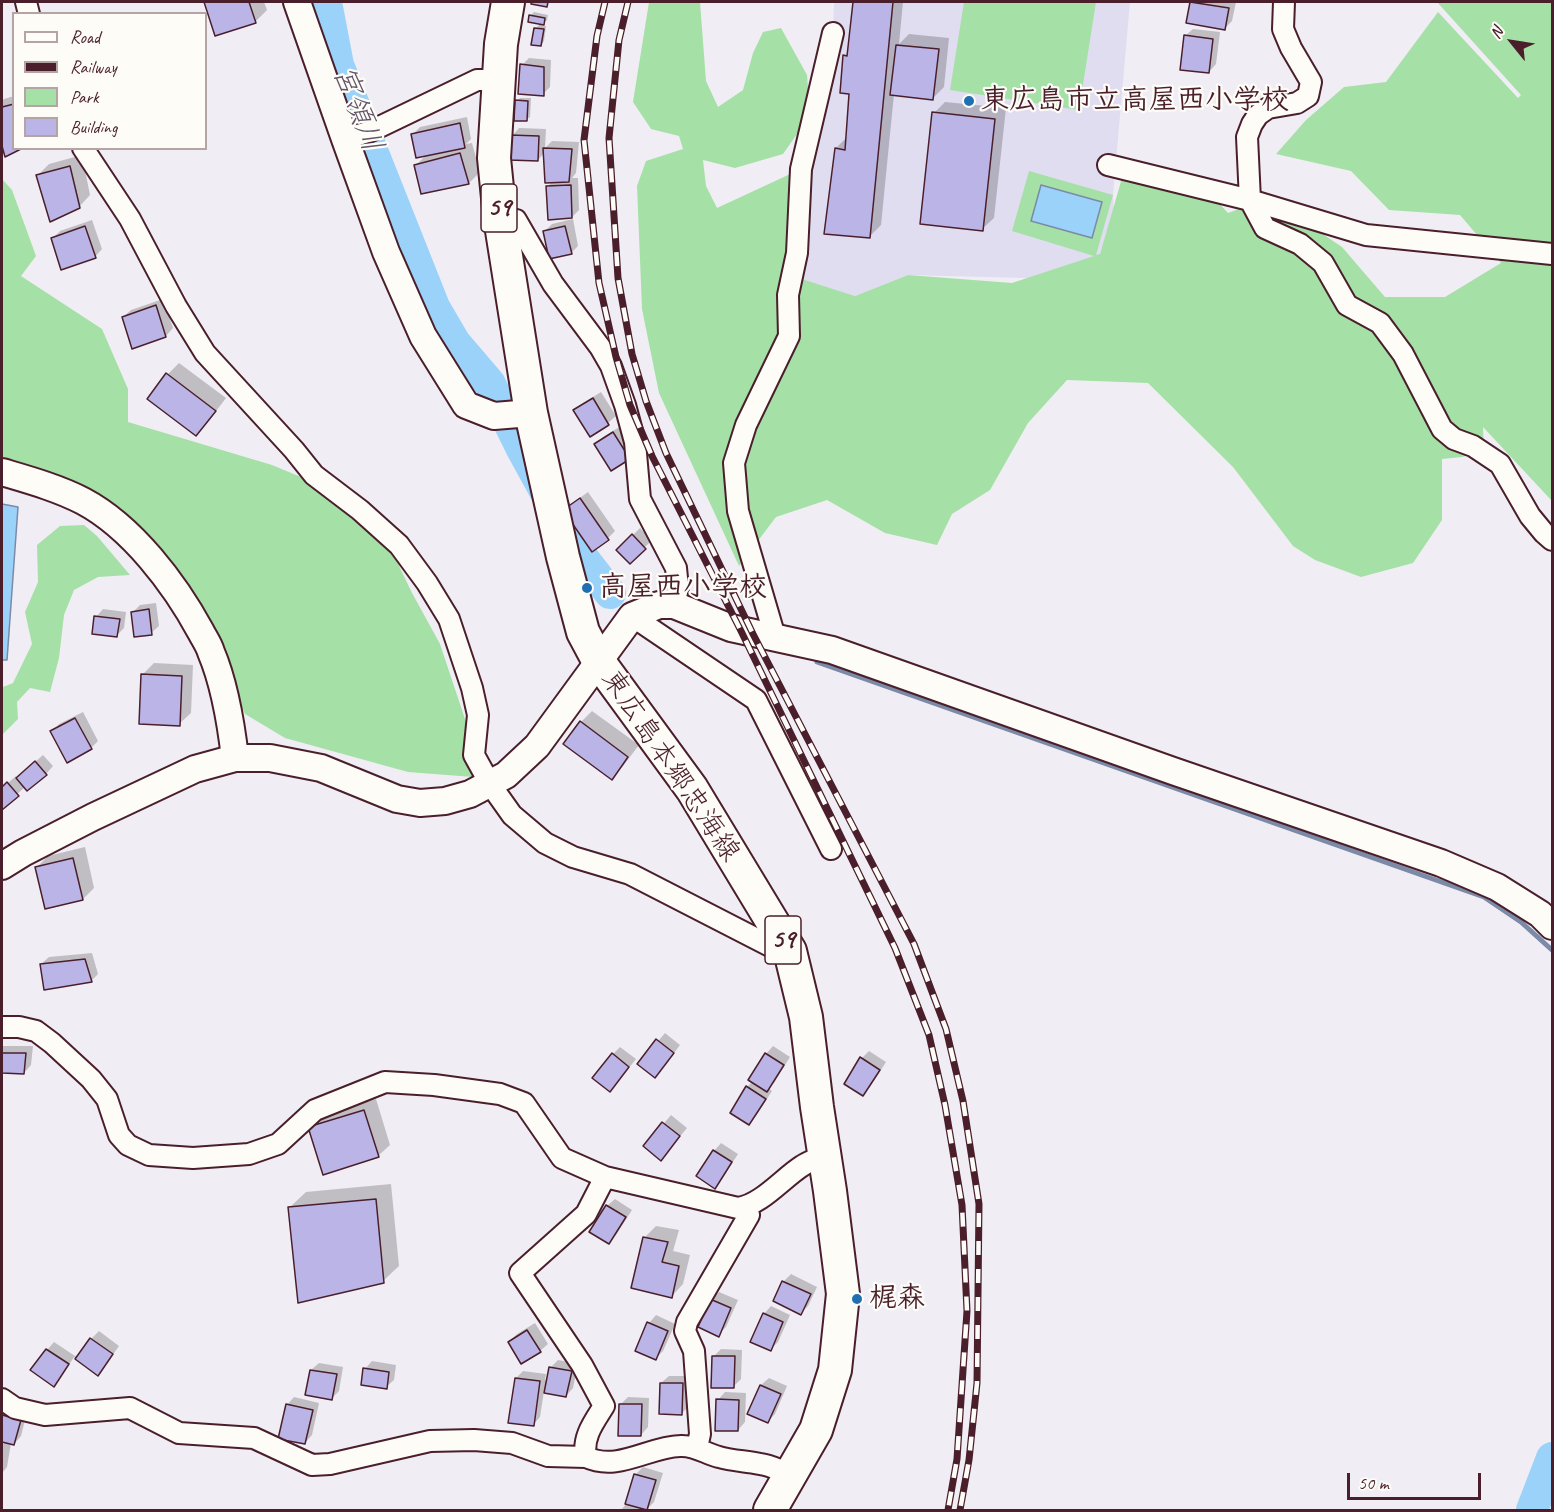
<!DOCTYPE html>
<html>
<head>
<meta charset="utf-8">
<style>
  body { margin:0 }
  #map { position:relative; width:1554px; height:1512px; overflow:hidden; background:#f0eef4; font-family:Caveat,sans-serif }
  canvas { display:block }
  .frame { position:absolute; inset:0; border:3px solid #4a1f2b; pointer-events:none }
  .legend { position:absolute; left:12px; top:12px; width:195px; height:138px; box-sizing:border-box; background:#fdfcf7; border:2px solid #b5a4a5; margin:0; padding:8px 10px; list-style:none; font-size:18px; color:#4a1f2b }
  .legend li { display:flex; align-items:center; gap:12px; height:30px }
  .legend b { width:30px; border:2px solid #b5a4a5 }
  .north { position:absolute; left:1482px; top:12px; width:60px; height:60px; -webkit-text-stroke:4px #fdfcf7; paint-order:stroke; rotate:300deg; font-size:16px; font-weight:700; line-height:24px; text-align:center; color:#4a1f2b }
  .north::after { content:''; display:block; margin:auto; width:21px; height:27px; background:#4a1f2b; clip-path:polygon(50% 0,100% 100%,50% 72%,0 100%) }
  .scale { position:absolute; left:1347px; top:1473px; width:134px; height:27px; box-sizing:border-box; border:3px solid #4a1f2b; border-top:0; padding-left:8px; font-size:18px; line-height:21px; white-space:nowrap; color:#4a1f2b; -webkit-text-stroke:4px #fdfcf7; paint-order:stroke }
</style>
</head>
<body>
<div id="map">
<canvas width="1554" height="1512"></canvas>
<div class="frame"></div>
<ul class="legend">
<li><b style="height:8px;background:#fdfcf7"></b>Road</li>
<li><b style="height:8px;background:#4a1f2b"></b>Railway</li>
<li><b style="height:16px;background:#a5e0a6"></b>Park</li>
<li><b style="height:16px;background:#bbb5e7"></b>Building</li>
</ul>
<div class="north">N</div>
<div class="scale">50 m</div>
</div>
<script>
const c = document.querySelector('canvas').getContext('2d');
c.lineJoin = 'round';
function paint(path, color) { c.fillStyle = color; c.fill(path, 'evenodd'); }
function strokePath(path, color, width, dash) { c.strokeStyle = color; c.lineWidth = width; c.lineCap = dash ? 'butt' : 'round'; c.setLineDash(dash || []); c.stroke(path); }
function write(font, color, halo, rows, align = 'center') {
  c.font = font + ' Caveat,"Klee One",sans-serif'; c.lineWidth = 4.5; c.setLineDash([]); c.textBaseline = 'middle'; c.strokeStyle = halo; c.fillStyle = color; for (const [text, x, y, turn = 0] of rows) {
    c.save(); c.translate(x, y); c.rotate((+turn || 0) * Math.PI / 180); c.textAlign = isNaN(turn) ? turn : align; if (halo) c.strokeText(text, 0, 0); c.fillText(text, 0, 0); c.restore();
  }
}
paint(new Path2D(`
  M834 2H1130L1113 195 1114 213 1091 279 1024 278 908 275 855 296 792 277 833 33Z`), '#e0ddf0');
paint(new Path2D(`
  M649 2H700L706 81 718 107 743 90 753 53 763 32 781 28 807 75 809 102 802 127 783 154 735 168 703 160 706 186 717 208 801 169 792 276 855 296 908 275 1012 283 1094 256 1012 231 1029 171 1113 195 1096 255 1100 254 1122 178 1215 199 1228 213 1269 198 1342 247 1385 297H1445L1501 263 1460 215 1389 210 1351 171 1276 154 1306 120 1344 87 1386 82 1438 12 1518 98 1521 95 1437 2H1552V501L1483 427 1484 451 1462 457 1442 459V520L1413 563 1361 577 1315 560 1293 546 1233 467 1148 383 1067 380 1028 423 990 490 952 514 937 545 885 533 827 500 776 517 739 566 659 393 642 309 637 186 646 161 683 149 679 136 651 129 633 102Z
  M964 2H1096L1079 110 950 90Z
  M2 179 12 190 36 256 21 276 102 329 128 389V422L272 465 337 492 392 551 411 591 440 644 466 722 473 777 408 772 285 738 245 714 194 598 149 539 2 464Z
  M84 525 97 536 130 575 98 577 74 590 64 615 59 658 50 692 30 688 17 702 18 719 2 735V691L3 687 13 683 32 644 25 612 38 582 37 545 60 526Z`), '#a5e0a6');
const water = new Path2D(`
  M1041 185 1102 202 1092 238 1031 221Z
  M2 504 18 507 7 660H2Z`);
paint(water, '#9bd2fa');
strokePath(water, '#7b8aa7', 1.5);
paint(new Path2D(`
  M206 2H264L267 10 255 22 216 34Z
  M854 2H903L899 44 909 34 949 38 944 87 933 98 894 94 881 225 869 237 836 148 847 137 851 93 845 56 848 52Z
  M1191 2H1236L1232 21 1225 28 1188 21Z
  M534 12 548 15 547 20 542 26H546L544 41 541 45 536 28 541 23 530 16Z
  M1193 29 1220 32 1216 64 1209 72 1185 36Z
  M529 58 551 60 550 87 543 94 522 65Z
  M14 96V148L6 155 2 141V101L4 99Z
  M520 98H531L530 117 526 120 517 101Z
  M945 102 1006 108 994 218 982 229 934 113Z
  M467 117 471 139 466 144 472 143 480 172 469 183 422 192 416 165 426 155 413 134 420 127Z
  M519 128 546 129 545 148 552 141 579 142 576 173 572 178H578L579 210 572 217 548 186 553 181 545 152 538 160 512 136Z
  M82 155 90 195 79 207 38 175 49 164Z
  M573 219 578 246 571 253 545 231 552 224Z
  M92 220 102 249 95 257 53 238 60 231Z
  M163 299 173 328 166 336 123 317 131 310Z
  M179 363 226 398 207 423 196 434 149 398 168 374Z
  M601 392 616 416 608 423 591 435 575 411 583 403Z
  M621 426 636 450 611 469 596 444 603 437Z
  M588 492 615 531 608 538 593 550 565 510 573 503Z
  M640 528 652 540 630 562 618 550Z
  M156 603 159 626 151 633 133 612 140 605Z
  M103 609 126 612 124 628 117 635 96 617Z
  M154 663 193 665 191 713 179 724 143 674Z
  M592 711 639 745 623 766 611 778 581 722Z
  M83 712 98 741 91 748 52 732 59 724Z
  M43 755 53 766 46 774 25 787 2 808V788L16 776 17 778Z
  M85 847 94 888 83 899 37 867 48 856Z
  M92 953 98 974 91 981 41 964 49 957Z
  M665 1033 680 1045 662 1069 639 1064Z
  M2 1046H33L31 1065 24 1073 2 1072Z
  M773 1046 790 1057 774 1083 768 1088 772 1091 756 1116 749 1123 747 1087 753 1081 766 1054Z
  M620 1047 636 1059 617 1083 613 1054Z
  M869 1051 886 1062 870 1087 863 1094 862 1058Z
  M376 1099 390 1145 378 1156 310 1128 322 1116Z
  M671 1115 687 1128 668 1151 645 1146Z
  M721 1143 738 1154 722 1179 715 1187 714 1151Z
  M391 1184 399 1266 383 1281 290 1207 306 1192Z
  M615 1199 632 1210 616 1235 608 1242 607 1206Z
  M656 1226 679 1230 673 1251 690 1255 683 1284 672 1296 644 1238Z
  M791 1274 817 1287 808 1306 801 1313 775 1301 784 1281Z
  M719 1292 738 1300 726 1327 718 1335 700 1327 712 1299Z
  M771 1306 790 1315 778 1342 771 1349 764 1314Z
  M656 1315 675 1324 663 1351 656 1358 649 1323Z
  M535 1323 548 1344 540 1351 509 1342 517 1334Z
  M99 1331 119 1346 105 1366 98 1374 74 1357 61 1377 54 1385 47 1350 54 1342 78 1358 91 1339Z
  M721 1349 742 1350 741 1379 733 1387 713 1357Z
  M558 1360 578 1364 573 1388 566 1396 544 1391 540 1417 533 1425 516 1378 523 1371 546 1374 545 1380 548 1381 551 1367Z
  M372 1361 396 1365 394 1380 386 1387 365 1369Z
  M319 1363 343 1367 339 1391 332 1398 311 1370Z
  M669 1376H690L689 1406 682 1413 661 1383Z
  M769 1378 787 1386 775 1414 768 1421 749 1413 761 1385Z
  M725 1392 746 1393 745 1422 738 1430 718 1400Z
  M294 1397 319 1403 312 1435 305 1443 287 1405Z
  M628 1397 649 1398 648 1427 641 1435 620 1405Z
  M2 1407 27 1412 21 1436 14 1444 11 1443 7 1467 2 1473V1443L4 1444V1441H2Z
  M643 1467 663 1473 654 1502 649 1507 648 1510H621L627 1503 635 1475Z`), '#0003');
strokePath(new Path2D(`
  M817 662 1484 897 1521 922 1552 950`), '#7b8aa7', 5);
strokePath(new Path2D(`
  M326 2 338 65 434 307 455 343 490 384 521 447 579 553 610 593
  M1532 1510 1552 1458`), '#9bd2fa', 32);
const building = new Path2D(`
  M204 2H249L256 23 215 36Z
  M531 2H548L547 7 531 4Z
  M853 2H893L870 238 824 234 835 148 845 150 849 94 840 93 843 55 847 56Z
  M1190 2 1229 8 1225 30 1186 23Z
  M529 15 545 18 544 25 528 22Z
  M534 28 544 29 541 46 531 45Z
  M1184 35 1213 39 1209 73 1180 70Z
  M896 45 939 49 933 100 890 95Z
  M520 64 544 67V96L518 94Z
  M515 100 528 101 527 121H514Z
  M14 104V148H23L5 157 2 146V107Z
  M932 112 995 119 983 231 920 224Z
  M460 123 465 148 416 158 411 134Z
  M510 135 539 136 538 161 509 160Z
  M543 148 572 149 569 182 545 183Z
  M460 153 469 184 421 194 414 165Z
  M70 166 80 208 50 222 36 175Z
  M571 185 572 218 548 220 546 186Z
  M85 226 96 258 61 270 51 238Z
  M565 226 572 254 549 259 543 231Z
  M156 305 166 337 132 349 122 317Z
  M166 373 216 411 196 436 147 399Z
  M593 398 609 425 590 437 573 410Z
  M613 432 630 459 611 471 594 444Z
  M580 498 609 540 592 552 563 510Z
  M632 534 646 549 630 564 616 550Z
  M149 609 152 635 134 637 131 612Z
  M94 616 120 619 117 637 92 634Z
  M141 674 182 676 180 726 139 724Z
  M75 718 92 749 67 763 50 731Z
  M580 721 628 757 612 780 563 744Z
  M35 761 47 775 27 791 16 778Z
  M7 782 19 796 2 810V787Z
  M73 858 83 900 45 909 35 867Z
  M85 959 92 982 44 990 40 964Z
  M656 1039 674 1053 655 1078 637 1064Z
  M2 1053H26L24 1074 2 1073Z
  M612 1053 629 1067 610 1092 592 1078Z
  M765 1053 784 1065 767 1092 748 1080Z
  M860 1057 880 1070 863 1096 844 1084Z
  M746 1086 766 1099 749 1125 730 1113Z
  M364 1110 379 1157 323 1175 308 1127Z
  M662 1122 680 1136 661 1161 643 1146Z
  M713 1150 732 1162 715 1189 696 1176Z
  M376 1199 384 1283 298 1303 288 1207Z
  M606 1205 626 1217 609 1244 589 1232Z
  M643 1237 668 1242 662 1262 679 1266 672 1298 631 1288Z
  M782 1281 811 1294 801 1315 773 1301Z
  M710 1299 731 1308 719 1337 698 1327Z
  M763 1313 783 1322 771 1351 750 1342Z
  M647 1322 668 1331 656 1360 635 1351Z
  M527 1330 541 1352 521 1364 508 1342Z
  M90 1338 113 1354 98 1376 75 1359Z
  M46 1349 69 1364 54 1387 30 1370Z
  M712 1356H735L734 1388H711Z
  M549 1367 572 1371 566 1397 544 1393Z
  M363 1368 389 1372 387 1389 361 1385Z
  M310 1370 337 1374 332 1400 305 1395Z
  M515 1378 540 1381 534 1426 508 1423Z
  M660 1383H683L682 1415 659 1414Z
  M760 1385 781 1394 768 1423 747 1414Z
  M716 1399 739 1400 738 1431H715Z
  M286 1404 313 1410 305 1444 278 1439Z
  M619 1404H642L641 1436H618Z
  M2 1415 21 1420 14 1445 2 1442Z
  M634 1474 656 1480 647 1510 625 1504Z`);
paint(building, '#bbb5e7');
strokePath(building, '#4a1f2b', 1.5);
const minor = new Path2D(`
  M26 2 29 14
  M1284 2 1283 29 1291 48 1311 82 1308 96 1297 103 1268 108 1258 115 1252 124 1247 137 1250 200 1265 228 1300 244 1323 263 1347 305 1380 323 1403 354 1442 429 1454 439 1473 446 1500 464 1530 516 1544 533 1552 540
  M345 139 371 131 477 80H498
  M83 148 130 219 176 306 205 353 294 450 314 475 360 510 399 545 427 583 449 619 472 688 478 715 474 755 490 784 512 815 545 843 573 857 630 874 780 951H790
  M1108 165 1250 200 1366 235 1552 254
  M500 218 516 220 553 284 600 347 611 366 625 405 635 442 640 499 676 568 678 588 674 605
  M632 616 756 700 831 849
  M775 637 738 511 734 463 746 425 789 336 788 295 797 253 801 169 833 33
  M2 1027H19L36 1031 52 1043 91 1079 107 1099 119 1135 128 1145 149 1155 193 1158 249 1154 278 1144 315 1110 385 1082 434 1085 500 1094 524 1103 562 1158 605 1177 738 1208C761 1205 783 1178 802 1166 809 1161 817 1159 824 1156
  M605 1177 586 1214 520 1273 582 1365 604 1406C594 1422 582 1437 586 1457 618 1472 648 1447 680 1446 695 1445 706 1454 719 1457 733 1461 746 1461 760 1464 770 1465 781 1471 791 1474
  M2 1399 15 1408 45 1415 130 1408 179 1433 254 1438 312 1465 330 1464 430 1441 474 1440 512 1443 548 1456 586 1457
  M697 1448 700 1434 694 1351 685 1331 687 1322 749 1215 746 1207`);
const tertiary = new Path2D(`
  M297 2 345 139 386 252 423 336 466 405 494 416 531 413
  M2 472C29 480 58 488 83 501 132 527 175 584 201 632 204 638 209 645 211 652 225 685 231 723 235 758
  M2 866 23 853 93 817 195 769 235 758H270L321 768 397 799 420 803 445 801 470 794 506 775 537 746 632 616 659 605H674L731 628 832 650 1173 771 1441 863 1497 887 1540 914 1552 926`);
const primary = new Path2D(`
  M508 2 501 44 494 158 500 218 531 413 563 557 583 632 599 662 692 789 790 951 806 1017 817 1107 830 1191 843 1294 835 1370 816 1430 770 1510`);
strokePath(minor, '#4a1f2b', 24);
strokePath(tertiary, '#4a1f2b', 30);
strokePath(primary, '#4a1f2b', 36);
strokePath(minor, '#fdfcf7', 20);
strokePath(tertiary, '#fdfcf7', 26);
strokePath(primary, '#fdfcf7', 32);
const rail = new Path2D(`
  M605 2 597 36 584 140 599 283 616 357 630 405 652 456 741 631 895 948 929 1035 945 1105 962 1205 967 1311 957 1459 948 1510
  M628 2 619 40 609 138 618 278 632 354 646 401 666 453 753 634 914 944 946 1029 963 1101 979 1204 977 1383 969 1460 960 1510`);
strokePath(rail, '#4a1f2b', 7);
strokePath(rail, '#fdfcf7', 4.5, [14]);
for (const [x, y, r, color] of [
  [969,101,6,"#1f6fb2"],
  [587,588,6,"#1f6fb2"],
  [857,1299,6,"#1f6fb2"]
]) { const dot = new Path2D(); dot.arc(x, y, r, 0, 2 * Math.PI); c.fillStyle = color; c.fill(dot); strokePath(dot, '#fdfcf7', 2); }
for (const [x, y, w] of [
  [499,208,36],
  [783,940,36]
]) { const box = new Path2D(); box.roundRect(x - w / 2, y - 24, w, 48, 4.5); c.fillStyle = '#fdfcf7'; c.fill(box); strokePath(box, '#4a1f2b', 1.5); }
write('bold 27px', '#4a1f2b', null, [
  ["59",499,208],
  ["59",783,940]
]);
write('bold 28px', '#4a1f2b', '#fdfcf7', [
  ["東広島市立高屋西小学校",981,101],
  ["高屋西小学校",599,588],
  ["梶森",869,1299]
], 'left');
write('28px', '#4a1f2b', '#fdfcf7', [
  ["東広島本郷忠海線",670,766,56]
]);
write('italic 30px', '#625569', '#fdfcf7', [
  ["宮領川",357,109,69]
]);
</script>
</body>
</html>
